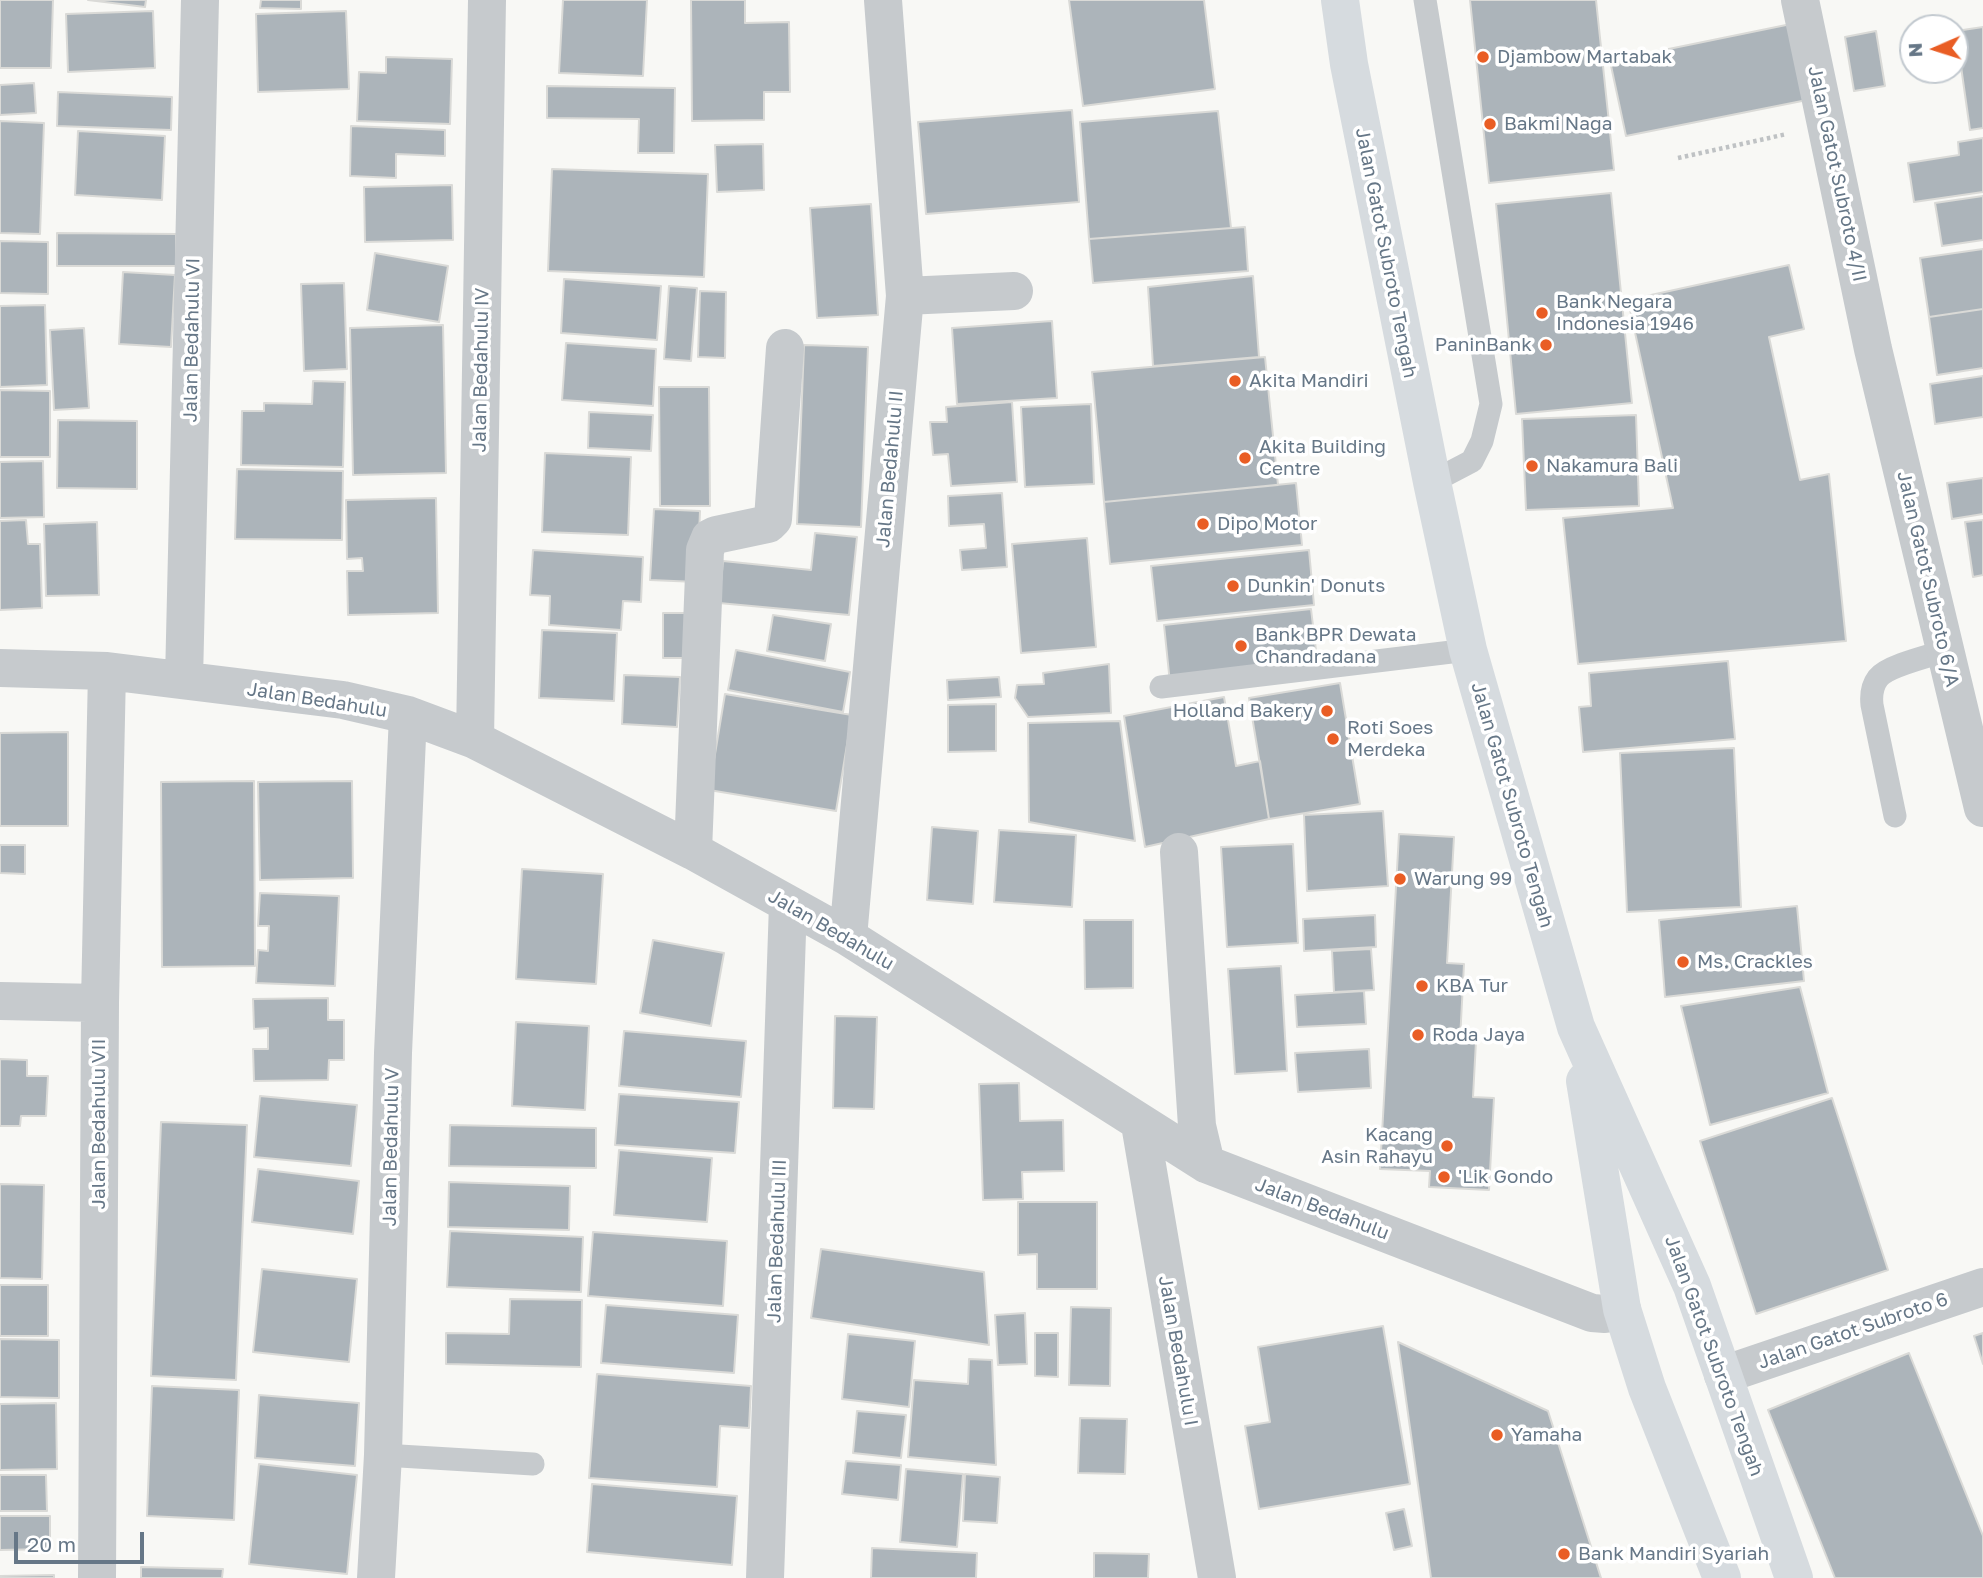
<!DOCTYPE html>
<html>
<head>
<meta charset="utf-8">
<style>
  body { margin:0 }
  #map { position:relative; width:1983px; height:1578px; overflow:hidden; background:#f8f8f5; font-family:"Golos Text",sans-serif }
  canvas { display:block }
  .north { position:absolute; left:1899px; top:14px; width:70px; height:70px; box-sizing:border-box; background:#fff; border:2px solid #c2c9cf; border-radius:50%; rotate:267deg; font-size:19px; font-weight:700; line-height:28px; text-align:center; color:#667787 }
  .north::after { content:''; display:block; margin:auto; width:24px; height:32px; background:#e95d24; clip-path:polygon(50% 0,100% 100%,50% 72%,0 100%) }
  .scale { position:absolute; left:14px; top:1532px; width:130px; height:32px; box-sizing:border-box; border:4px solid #667787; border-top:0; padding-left:9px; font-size:21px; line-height:24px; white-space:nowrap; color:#667787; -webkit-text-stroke:5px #fff; paint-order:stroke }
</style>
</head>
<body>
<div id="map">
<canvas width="1983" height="1578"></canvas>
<div class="north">N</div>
<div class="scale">20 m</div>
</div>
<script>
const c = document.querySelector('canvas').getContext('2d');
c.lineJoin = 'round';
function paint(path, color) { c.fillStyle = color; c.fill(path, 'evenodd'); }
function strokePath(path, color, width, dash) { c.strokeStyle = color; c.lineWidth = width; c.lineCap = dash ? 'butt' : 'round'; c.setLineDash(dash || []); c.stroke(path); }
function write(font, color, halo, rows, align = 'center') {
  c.font = font + ' "Golos Text",sans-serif'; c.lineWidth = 7; c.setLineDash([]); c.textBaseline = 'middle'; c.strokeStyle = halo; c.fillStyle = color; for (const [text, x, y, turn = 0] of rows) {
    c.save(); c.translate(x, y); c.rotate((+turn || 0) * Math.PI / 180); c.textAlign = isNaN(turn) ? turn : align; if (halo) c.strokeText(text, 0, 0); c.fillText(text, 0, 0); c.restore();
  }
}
const building = new Path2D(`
  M0 0H53L51 68H0Z
  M88 0H146L145 7Z
  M261 0H301V9L260 8Z
  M563 0H647L643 76 559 73Z
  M691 0H745V23L789 22 790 92H764V120L692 121Z
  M1069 0H1204L1215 89 1083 106Z
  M1470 0H1596L1614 170 1489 183Z
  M153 11 155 68 68 72 66 14Z
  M346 11 349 89 258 92 256 14Z
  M1791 24 1807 100 1626 136 1610 61Z
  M1983 27V128L1970 130 1956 31Z
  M1876 31 1885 86 1854 91 1845 37Z
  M386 57 452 59 450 124 357 121 359 72 386 73Z
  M34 83 36 113 0 115V85Z
  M547 86 675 88 674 153H638L639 119 547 118Z
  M58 92 172 97 171 130 57 126Z
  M1072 110 1079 202 926 214 918 122Z
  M1218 111 1231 228 1089 239 1080 122Z
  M0 121 44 123 40 234 0 233Z
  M351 126 445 130V156L396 154V178L350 176Z
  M78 131 165 136 162 200 75 195Z
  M1983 138V192L1914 202 1908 163 1959 155 1958 142Z
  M763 144 764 190 717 192 715 145Z
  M552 169 708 174 704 277 548 271Z
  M452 185 453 240 365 242 364 187Z
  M1611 193 1632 403 1516 414 1496 204Z
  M1983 196V240L1942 246 1935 203Z
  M871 204 878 315 817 318 810 208Z
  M1245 227 1248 271 1093 283 1089 239Z
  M57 233 176 234V266H57Z
  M0 241 48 242V294L0 293Z
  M1983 249V309L1929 317 1920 258Z
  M375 253 448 266 439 322 367 310Z
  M1789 265 1804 329 1769 337 1800 480 1829 474 1846 641 1578 664 1563 518 1673 508 1628 300Z
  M123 272 175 275 171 347 119 344Z
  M1253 276 1259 357 1153 366 1148 287Z
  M564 279 661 286 657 340 561 333Z
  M344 283 347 369 304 371 301 284Z
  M669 286 697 288 691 361 664 359Z
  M700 291 726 292 725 358 698 357Z
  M45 305 47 385 0 387V306Z
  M1983 309V368L1937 375 1929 317Z
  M1052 321 1057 398 957 404 952 328Z
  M443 325 446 473 353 475 350 328Z
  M84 328 89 408 54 410 50 330Z
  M566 343 656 349 653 406 562 400Z
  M804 345 868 347 861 527 797 524Z
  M1265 357 1278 485 1104 502 1092 372Z
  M1983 376V417L1935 424 1930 384Z
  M313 381 345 382 343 467 241 465 242 411H264V403L312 404Z
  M659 387H709L710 506H660Z
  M0 390 50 391V457H0Z
  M1012 402 1017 482 951 486 948 454 933 455 930 422H947L946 407Z
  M1091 404 1094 484 1025 487 1021 407Z
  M589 412 653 415 651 451 588 448Z
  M1636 415 1639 506 1526 510 1522 419Z
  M58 420 137 421V489L57 488Z
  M545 453 631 457 628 535 542 532Z
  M43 461 44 517 0 518V462Z
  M237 469 343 471 342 540 235 539Z
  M1983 478V514L1952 519 1947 483Z
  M1296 483 1302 545 1110 564 1104 502Z
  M1002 493 1007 567 962 570 960 550 986 548 984 524 949 526 948 496Z
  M436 498 438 613 348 615 347 571H363L362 558 347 559 346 500Z
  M654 509 700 511 697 582 650 580Z
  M26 520 28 544H40L42 608 0 610V521Z
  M1983 520V575L1973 577 1965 522Z
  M97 522 99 595 46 596 44 524Z
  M815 533 857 537 849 615 719 603 723 561 811 570Z
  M1087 538 1096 647 1021 653 1012 544Z
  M533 550 643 557 641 602 623 601 621 630 549 625 550 596 530 595Z
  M1309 550 1314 605 1157 621 1151 566Z
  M1311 609 1318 667 1170 683 1164 625Z
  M663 613H686L687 658H663Z
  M773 615 831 624 825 661 767 651Z
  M542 630 617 633 614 701 539 698Z
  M736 650 850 672 843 712 728 690Z
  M1728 661 1735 739 1583 752 1579 707 1591 706 1589 673Z
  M1109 664 1111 713 1028 717 1015 698 1017 685 1044 684 1043 673Z
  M624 675 680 677 677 727 622 724Z
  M999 677 1001 697 948 700 947 680Z
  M1340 683 1360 804 1269 819 1249 698Z
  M725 694 852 715 836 811 709 790Z
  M1224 697 1236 766 1260 761 1269 819 1145 847 1124 716Z
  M996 704V751L948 752V705Z
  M1120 721 1135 841 1029 822 1028 723Z
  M68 732V826H0V733Z
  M1734 748 1741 907 1627 912 1620 753Z
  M254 781 255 966 162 967 161 782Z
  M352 781 353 878 260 880 258 782Z
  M1383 811 1388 886 1307 891 1304 815Z
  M932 827 978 831 973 904 927 900Z
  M999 830 1076 835 1072 907 994 902Z
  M1399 834 1454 837 1447 963 1464 964 1460 1040 1476 1041 1473 1097 1494 1098 1489 1190 1429 1187 1430 1171 1380 1169Z
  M1293 844 1298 943 1227 947 1221 847Z
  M0 845H25V874L0 873Z
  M522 869 603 874 596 984 516 979Z
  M260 893 339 896 335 986 256 983 258 950 268 951 269 926H258Z
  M1797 906 1804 981 1665 997 1659 920Z
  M1375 915 1376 947 1304 951 1303 919Z
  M1084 920H1133V988L1085 989Z
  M653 940 724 953 711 1026 640 1013Z
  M1371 949 1374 990 1334 992 1332 951Z
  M1281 966 1287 1071 1235 1074 1228 969Z
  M1800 987 1828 1093 1710 1125 1681 1006Z
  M1364 991 1366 1024 1297 1027 1295 995Z
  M328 998V1020H344V1060H329L328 1080 254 1081 253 1049H268V1028L254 1029 253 999Z
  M835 1016 877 1017 874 1109 833 1108Z
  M516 1022 589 1026 585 1110 512 1106Z
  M624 1031 746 1041 741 1097 619 1086Z
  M1369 1049 1371 1088 1298 1092 1295 1053Z
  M0 1059 27 1060V1076H48L46 1116H21L20 1126H0Z
  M1019 1083 1020 1121 1063 1120 1064 1171 1022 1172 1023 1199 983 1200 979 1084Z
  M619 1094 739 1102 735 1153 615 1145Z
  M260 1096 357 1105 351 1166 254 1157Z
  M1832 1098 1888 1270 1756 1314 1700 1141Z
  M161 1122 247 1125 236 1380 151 1376Z
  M450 1125 596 1128V1168L449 1166Z
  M619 1150 712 1158 707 1222 614 1215Z
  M258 1169 359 1181 353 1234 252 1222Z
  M449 1182 570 1186 569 1230 448 1227Z
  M0 1184 44 1185 42 1279 0 1278Z
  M1018 1202H1097V1289H1037V1254L1018 1255Z
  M450 1231 583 1237 581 1292 447 1287Z
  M593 1232 727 1241 723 1306 588 1296Z
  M821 1249 984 1272 989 1345 811 1318Z
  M262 1269 357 1279 349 1362 253 1352Z
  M0 1285H48V1336H0Z
  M510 1299 582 1300 581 1367 446 1364V1333L509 1334Z
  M606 1305 738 1315 734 1373 601 1363Z
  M1071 1307 1111 1308 1110 1386 1069 1385Z
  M1025 1313 1027 1364 998 1365 995 1315Z
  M1383 1326 1410 1484 1259 1509 1245 1426 1270 1422 1258 1347Z
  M1035 1333H1058V1377L1035 1376Z
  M1983 1333V1364L1974 1336Z
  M848 1334 915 1341 909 1407 842 1399Z
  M0 1339 59 1340V1398L0 1397Z
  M1398 1342 1548 1411 1601 1578H1431Z
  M1909 1353 1983 1536V1578H1835L1768 1410Z
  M969 1359 992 1360 996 1465 908 1457 914 1380 968 1384Z
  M597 1374 751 1386 749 1428 720 1426 717 1487 589 1478Z
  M152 1386 239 1390 234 1520 147 1516Z
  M259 1395 359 1403 355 1466 255 1458Z
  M56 1403 57 1469 0 1470V1404Z
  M857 1411 906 1415 901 1458 853 1453Z
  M1080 1418 1127 1419 1125 1474 1078 1473Z
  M846 1461 901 1465 898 1500 842 1494Z
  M259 1464 357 1475 347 1574 249 1564Z
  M906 1469 963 1474 957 1547 900 1542Z
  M965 1474 1000 1477 997 1523 963 1521Z
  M0 1475H46L47 1511H0Z
  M592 1484 737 1496 732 1565 587 1552Z
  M1404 1509 1412 1546 1394 1550 1386 1513Z
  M0 1516H50V1549L0 1550Z
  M872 1548 977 1553 976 1578H871Z
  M1094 1553 1149 1554 1148 1578H1094Z
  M141 1567 223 1569 222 1578H141Z
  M54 1575V1578H0V1576Z`);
paint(building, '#acb4ba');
strokePath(building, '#dadad7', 2);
strokePath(new Path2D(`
  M1678 158 1787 134`), '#bfc2c4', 4.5, [3.5, 3.5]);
strokePath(new Path2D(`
  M1425 0 1491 404 1482 441 1472 461 1432 482
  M1161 687 1468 650
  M1895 816 1872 705C1871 696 1872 686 1878 678 1887 666 1929 656 1945 651
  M383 1455 533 1464`), '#c6cacd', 23);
strokePath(new Path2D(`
  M1800 0 1873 349 1983 808
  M905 296 1014 291
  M0 668 107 671 343 700 408 715 475 740 693 851 848 937 1206 1164 1592 1313 1605 1314 1622 1309
  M184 680 200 0
  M475 740 487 0
  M693 851 705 550 710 538 716 535 768 524 773 519 785 348
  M1179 852 1197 1126 1206 1164
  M848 937 905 296 883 0
  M0 1001 100 1003
  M1140 1124 1217 1578
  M1723 1375 1983 1287
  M97 1578 100 1003 107 671
  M376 1578 383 1455 393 1053 408 715
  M765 1578 788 904`), '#c6cacd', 38);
strokePath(new Path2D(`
  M1340 0 1349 64 1432 482 1468 650 1576 1027 1692 1286 1794 1578
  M1585 1081 1622 1309 1647 1388 1722 1578`), '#d6dbdf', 38);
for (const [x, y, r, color] of [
  [1483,57,7,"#e95d24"],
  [1490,124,7,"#e95d24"],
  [1542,313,7,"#e95d24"],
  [1546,345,7,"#e95d24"],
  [1235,381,7,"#e95d24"],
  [1245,458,7,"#e95d24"],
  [1532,466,7,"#e95d24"],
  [1203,524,7,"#e95d24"],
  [1233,586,7,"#e95d24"],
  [1241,646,7,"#e95d24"],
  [1327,711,7,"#e95d24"],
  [1333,739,7,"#e95d24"],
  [1400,879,7,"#e95d24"],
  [1683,962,7,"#e95d24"],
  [1422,986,7,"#e95d24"],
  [1418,1035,7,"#e95d24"],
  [1447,1146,7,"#e95d24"],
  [1444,1177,7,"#e95d24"],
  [1497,1435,7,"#e95d24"],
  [1564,1554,7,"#e95d24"]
]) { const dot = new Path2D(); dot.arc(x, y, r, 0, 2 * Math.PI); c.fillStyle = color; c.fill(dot); strokePath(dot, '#fff', 2.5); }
write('19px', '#667787', '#fff', [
  ["Djambow Martabak",1497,57],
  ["Bakmi Naga",1504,124],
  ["Bank Negara",1556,302],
  ["Indonesia 1946",1556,324],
  ["PaninBank",1532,345,"right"],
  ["Akita Mandiri",1249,381],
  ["Akita Building",1259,447],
  ["Centre",1259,469],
  ["Nakamura Bali",1546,466],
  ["Dipo Motor",1217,524],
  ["Dunkin' Donuts",1247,586],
  ["Bank BPR Dewata",1255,635],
  ["Chandradana",1255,657],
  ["Holland Bakery",1313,711,"right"],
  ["Roti Soes",1347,728],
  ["Merdeka",1347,750],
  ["Warung 99",1414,879],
  ["Ms. Crackles",1697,962],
  ["KBA Tur",1436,986],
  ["Roda Jaya",1432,1035],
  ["Kacang",1433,1135,"right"],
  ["Asin Rahayu",1433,1157,"right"],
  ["'Lik Gondo",1458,1177],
  ["Yamaha",1511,1435],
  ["Bank Mandiri Syariah",1578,1554]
], 'left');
write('19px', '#667787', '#fff', [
  ["Jalan Gatot Subroto 4/II",1837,174,78],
  ["Jalan Gatot Subroto Tengah",1386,253,79],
  ["Jalan Bedahulu VI",192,340,-89],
  ["Jalan Bedahulu IV",481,370,-89],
  ["Jalan Bedahulu II",890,469,-85],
  ["Jalan Gatot Subroto 6/A",1928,579,77],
  ["Jalan Bedahulu",317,700,9],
  ["Jalan Gatot Subroto Tengah",1512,805,74],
  ["Jalan Bedahulu",831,930,30],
  ["Jalan Bedahulu VII",99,1124,-90],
  ["Jalan Bedahulu V",391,1147,-89],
  ["Jalan Bedahulu",1322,1209,21],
  ["Jalan Bedahulu III",777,1241,-88],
  ["Jalan Gatot Subroto 6",1853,1331,-19],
  ["Jalan Bedahulu I",1178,1351,80],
  ["Jalan Gatot Subroto Tengah",1714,1356,70]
]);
</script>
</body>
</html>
